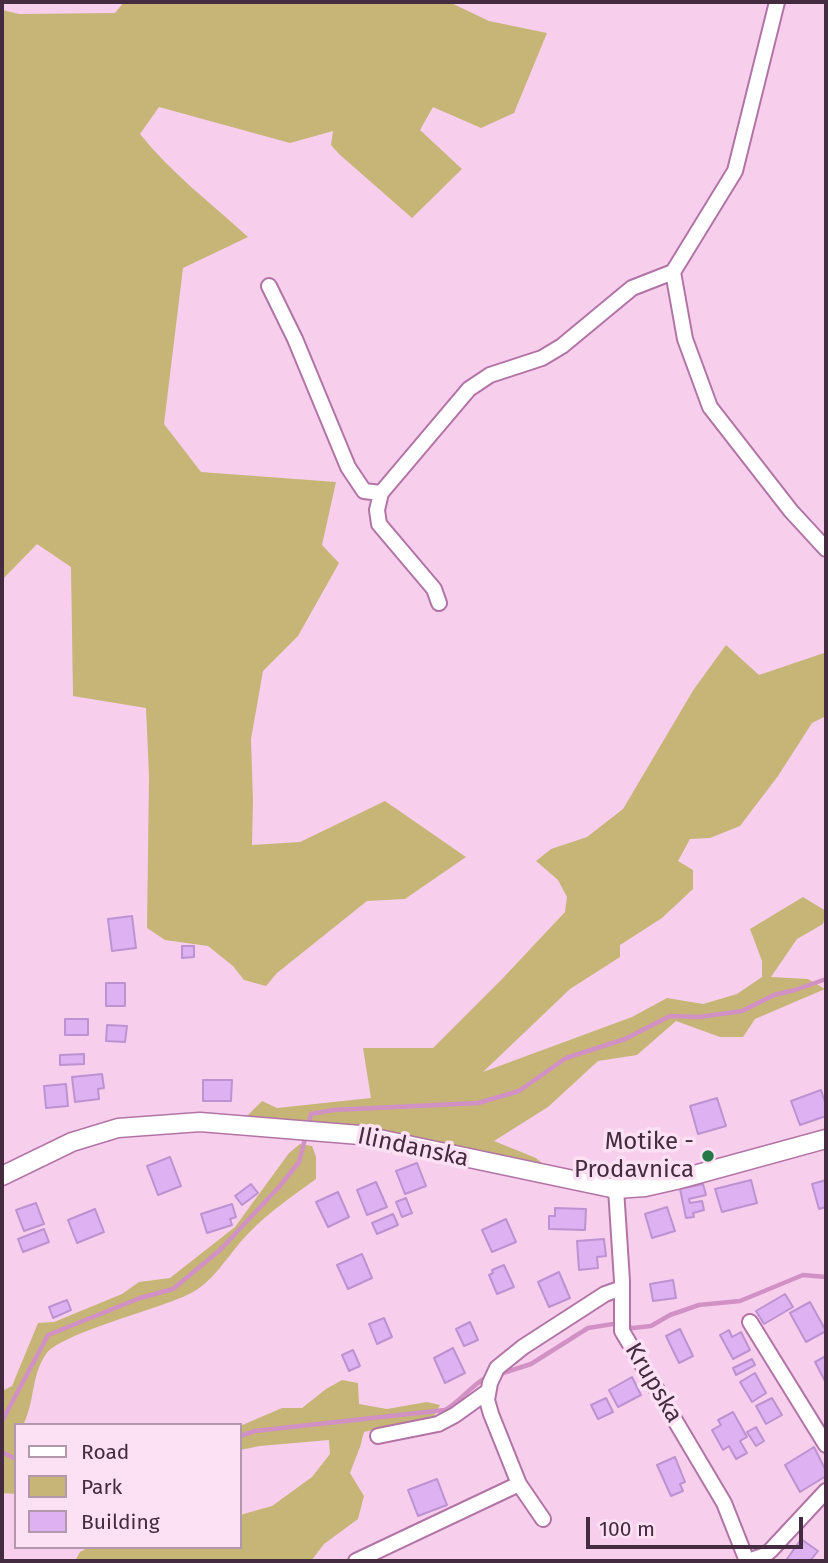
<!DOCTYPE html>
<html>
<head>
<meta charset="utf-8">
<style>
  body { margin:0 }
  #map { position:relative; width:828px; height:1563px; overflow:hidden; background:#f7cfed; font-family:"Fira Sans",sans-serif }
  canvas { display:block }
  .frame { position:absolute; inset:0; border:4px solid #452b40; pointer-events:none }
  .legend { position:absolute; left:14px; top:1423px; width:228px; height:126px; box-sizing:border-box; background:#fce1f5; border:2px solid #b398ad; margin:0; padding:9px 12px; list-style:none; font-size:21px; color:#452b40 }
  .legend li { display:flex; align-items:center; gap:14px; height:35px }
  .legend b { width:35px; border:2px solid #b398ad }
  .scale { position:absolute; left:586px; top:1517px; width:217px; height:32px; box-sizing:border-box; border:4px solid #452b40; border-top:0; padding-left:9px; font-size:21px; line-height:24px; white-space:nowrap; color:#452b40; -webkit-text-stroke:5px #fce1f5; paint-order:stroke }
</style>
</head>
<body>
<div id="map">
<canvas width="828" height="1563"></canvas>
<div class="frame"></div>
<ul class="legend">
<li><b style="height:9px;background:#fff"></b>Road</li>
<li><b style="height:19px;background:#c6b576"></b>Park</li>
<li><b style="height:19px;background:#ddb1f2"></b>Building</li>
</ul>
<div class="scale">100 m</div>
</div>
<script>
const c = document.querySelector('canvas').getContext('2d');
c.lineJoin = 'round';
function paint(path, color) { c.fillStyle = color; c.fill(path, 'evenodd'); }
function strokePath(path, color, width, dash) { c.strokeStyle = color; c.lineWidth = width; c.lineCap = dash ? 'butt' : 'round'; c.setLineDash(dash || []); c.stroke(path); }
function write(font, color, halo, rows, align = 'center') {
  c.font = font + ' "Fira Sans",sans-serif'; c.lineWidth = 7; c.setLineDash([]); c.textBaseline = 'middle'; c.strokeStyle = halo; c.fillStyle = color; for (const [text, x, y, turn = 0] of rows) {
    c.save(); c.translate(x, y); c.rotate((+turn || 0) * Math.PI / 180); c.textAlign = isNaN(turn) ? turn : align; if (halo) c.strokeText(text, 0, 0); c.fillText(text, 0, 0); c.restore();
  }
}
paint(new Path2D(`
  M124 2H449L489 21 547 33 514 113 481 128 433 107 420 130 462 169 412 218 339 154 331 145 333 131 290 143 159 107 140 134C171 173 211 203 248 237L183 268 164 424 201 472 336 482 322 545 339 563 298 636 263 671 251 739 253 801 252 845 300 842 385 801 466 857 405 899 367 901 277 973 266 986 244 980 233 966 208 946 165 940 147 928 149 776 146 708 73 696 71 567 37 544 2 580V10L19 14 115 13Z
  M726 645 759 675 824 653 826 656V716L812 723 778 776 740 826 710 838 690 839 678 861 693 870V889L662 918 620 945V957L570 989 483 1072 632 1017 667 998 703 1004 737 994 762 977V961L750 929 803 897 826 911 823 924 797 939 771 977 808 979 825 989 755 1019 743 1037H720L676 1021 637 1055 598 1061 548 1107 494 1141 536 1158 543 1164 372 1128 247 1116 262 1101 277 1108 371 1098 363 1048H433L503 978 565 912 567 897 558 880 536 861 551 849 587 837 623 809 694 689Z
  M300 1144 312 1146 316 1157V1179C291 1197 266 1214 245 1237 228 1255 213 1283 189 1294 160 1309 61 1333 46 1354 31 1375 35 1403 23 1425H16V1494L2 1493V1391L12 1386 38 1323 54 1322 122 1294 139 1282 170 1278 235 1227 289 1153Z
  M342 1380 358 1383 359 1404 387 1409 427 1402 440 1405 434 1416 364 1432 360 1447 350 1473 364 1496 358 1519 324 1544 311 1561H75L80 1552 89 1547H240V1515L272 1506 312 1477 330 1454 329 1440 260 1446 240 1450V1426L282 1408H302L326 1389Z`), '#c6b576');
strokePath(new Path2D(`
  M308 1126 311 1114 333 1110 478 1103 519 1091 566 1058 625 1039 670 1016 699 1017 742 1011 774 995 795 990 826 979
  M497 1375 531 1364 588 1328 613 1324 633 1328 651 1326 670 1315 699 1305 740 1301 803 1275 826 1277
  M2 1421 48 1335 140 1298 173 1289 220 1250 279 1187 299 1162 306 1135
  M240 1436 255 1431 445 1410C460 1402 476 1380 489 1377
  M2 1452 16 1459`), '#d191c4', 4.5);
const building = new Path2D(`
  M132 916 136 948 112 951 108 919Z
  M182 946H194V957L182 958Z
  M106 983H125V1006H106Z
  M65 1019H88V1035H65Z
  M107 1025 127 1026 125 1042 106 1041Z
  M84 1054V1064L60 1065V1055Z
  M102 1074 104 1088 98 1089 99 1099 75 1102 72 1077Z
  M203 1080H232L231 1101H203Z
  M66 1084 68 1106 46 1108 44 1086Z
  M821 1090 826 1105V1116L800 1125 791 1101Z
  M717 1098 726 1126 698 1134 690 1106Z
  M170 1157 181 1186 158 1195 147 1166Z
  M417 1163 426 1186 405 1194 396 1171Z
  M751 1180 757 1203 722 1212 715 1189Z
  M826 1180V1207L819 1209 812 1184Z
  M376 1182 387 1207 367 1215 357 1190Z
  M251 1184 258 1193 242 1205 235 1196Z
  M703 1184 706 1195 689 1199 690 1203 702 1201 704 1210 693 1213 694 1217 686 1218 680 1189Z
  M338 1192 349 1217 328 1227 316 1202Z
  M406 1198 412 1213 402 1217 396 1202Z
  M36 1203 44 1224 24 1231 16 1210Z
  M232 1204 236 1217 230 1219 232 1225 207 1233 201 1214Z
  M667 1207 675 1231 652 1238 645 1214Z
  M555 1208 586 1209 585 1230 549 1229V1216H555Z
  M95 1209 104 1232 77 1243 68 1220Z
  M393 1214 398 1225 377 1234 372 1223Z
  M506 1219 516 1242 492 1252 482 1230Z
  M44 1229 49 1242 23 1252 18 1239Z
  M604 1239 606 1256 597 1257 598 1268 579 1270 577 1241Z
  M362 1254 372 1278 348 1289 337 1265Z
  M504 1265 514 1287 497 1294 489 1275 493 1273 492 1270Z
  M559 1272 570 1298 549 1307 538 1282Z
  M673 1280 676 1298 653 1301 650 1284Z
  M785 1294 793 1307 764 1324 756 1311Z
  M67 1300 71 1310 53 1318 49 1307Z
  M810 1302 826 1331 806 1342 790 1313Z
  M384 1318 392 1337 377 1344 369 1324Z
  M470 1322 478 1340 464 1346 456 1329Z
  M680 1329 693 1356 679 1363 666 1336Z
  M729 1330 732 1337 741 1332 750 1350 733 1359 720 1335Z
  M453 1348 465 1373 445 1383 434 1358Z
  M353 1350 360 1366 349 1371 342 1355Z
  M826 1356V1383L815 1362Z
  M752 1359 755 1365 736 1375 733 1368Z
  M755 1373 766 1393 752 1402 740 1382Z
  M632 1377 641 1395 618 1407 609 1390Z
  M606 1398 613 1412 598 1419 591 1405Z
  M772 1398 782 1415 766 1424 756 1406Z
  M733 1412 747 1437 740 1441 747 1453 736 1459 729 1446 723 1450 712 1430 721 1425 718 1420Z
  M756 1427 764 1441 756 1446 747 1432Z
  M814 1447 826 1471V1476L800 1492 785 1465Z
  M675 1457 685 1482 680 1484 683 1491 671 1496 657 1465Z
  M437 1479 447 1505 418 1516 408 1490Z
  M801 1539 818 1551 810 1561H790L787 1559Z`);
paint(building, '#ddb1f2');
strokePath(building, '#bd92d1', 2);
const minor = new Path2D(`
  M777 2 735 171 673 272 685 339 710 407 791 511 826 549
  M269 286 295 339 348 467 364 491 381 493 377 510 379 524 434 589 439 603
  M381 493 469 389 490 375 542 358 562 346 632 288 673 272
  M616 1189 622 1281V1331L724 1503 747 1561
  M750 1322 826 1445
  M378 1436 438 1424 455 1415 487 1392
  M543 1519 519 1484 491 1414 487 1400 490 1383 497 1368 523 1347 605 1294 622 1288
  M356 1561 519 1484
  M748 1561 765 1555 771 1550 826 1491`);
const tertiary = new Path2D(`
  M2 1176 72 1142 118 1128 200 1122 360 1135 616 1189 645 1187 676 1180 826 1139`);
strokePath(minor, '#b274a5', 18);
strokePath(tertiary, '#b274a5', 21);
strokePath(minor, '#fff', 14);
strokePath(tertiary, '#fff', 18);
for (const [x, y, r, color] of [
  [708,1156,7,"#267849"]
]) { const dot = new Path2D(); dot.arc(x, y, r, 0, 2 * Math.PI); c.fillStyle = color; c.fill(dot); strokePath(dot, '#fce1f5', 2.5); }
write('24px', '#452b40', '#fce1f5', [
  ["Motike -",694,1142],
  ["Prodavnica",694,1170]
], 'right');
write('24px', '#452b40', '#fce1f5', [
  ["Ilindanska",413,1148,12],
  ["Krupska",653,1383,59]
]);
</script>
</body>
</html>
